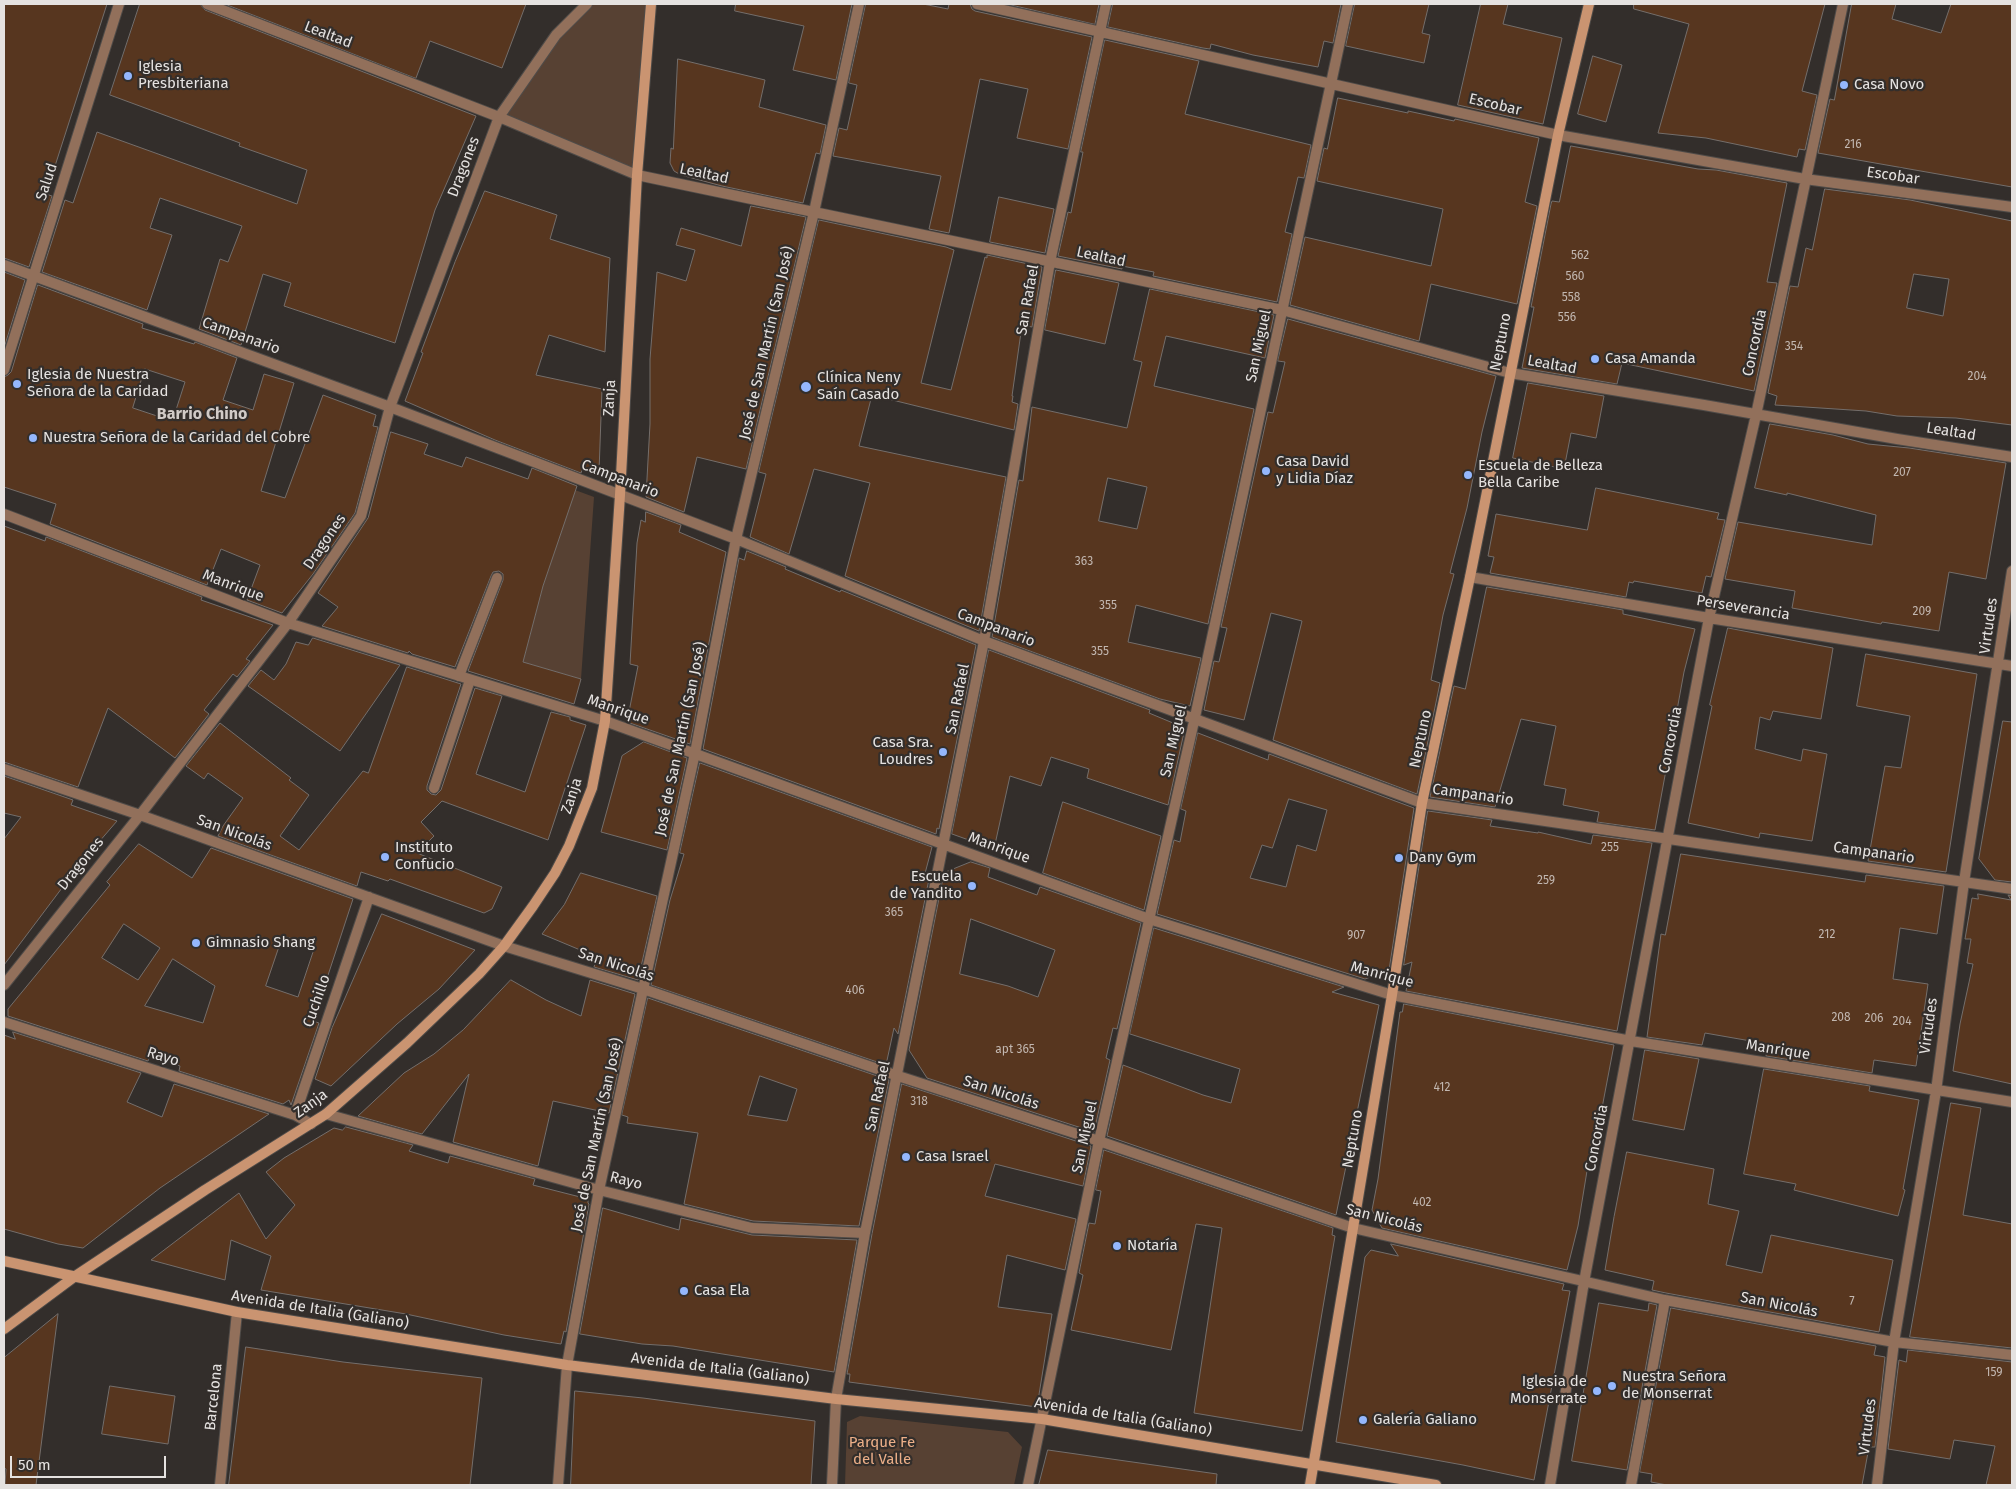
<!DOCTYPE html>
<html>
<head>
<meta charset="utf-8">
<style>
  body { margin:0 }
  #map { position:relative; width:2016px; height:1489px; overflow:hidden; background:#332e2b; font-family:"Fira Sans",sans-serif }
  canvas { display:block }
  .frame { position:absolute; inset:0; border:5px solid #e5e2e0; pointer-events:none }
  .scale { position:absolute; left:10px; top:1456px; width:156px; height:22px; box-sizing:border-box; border:2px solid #e5e2e0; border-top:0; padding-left:6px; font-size:15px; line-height:18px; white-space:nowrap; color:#e5e2e0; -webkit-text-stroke:4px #332e2b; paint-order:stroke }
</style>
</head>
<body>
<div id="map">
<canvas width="2016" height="1489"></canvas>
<div class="frame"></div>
<div class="scale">50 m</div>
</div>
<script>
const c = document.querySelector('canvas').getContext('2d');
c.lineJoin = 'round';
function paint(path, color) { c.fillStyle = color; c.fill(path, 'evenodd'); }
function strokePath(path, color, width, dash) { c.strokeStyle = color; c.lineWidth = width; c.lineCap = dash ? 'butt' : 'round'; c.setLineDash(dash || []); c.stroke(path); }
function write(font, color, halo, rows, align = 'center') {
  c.font = font + ' "Fira Sans",sans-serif'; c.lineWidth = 4.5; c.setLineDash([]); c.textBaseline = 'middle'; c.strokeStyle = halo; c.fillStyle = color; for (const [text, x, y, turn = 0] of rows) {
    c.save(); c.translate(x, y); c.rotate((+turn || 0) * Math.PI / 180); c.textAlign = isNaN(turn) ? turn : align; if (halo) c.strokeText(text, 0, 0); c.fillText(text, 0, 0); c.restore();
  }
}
paint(new Path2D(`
  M587 4H651L637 175 499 117 556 35Z
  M575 490 594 497 581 679 523 662 543 586Z
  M860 1416 1008 1432 1022 1447 1014 1485H845L847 1422Z`), '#574133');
const building = new Path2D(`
  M4 4H107L46 194 52 196 29 267 4 258Z
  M140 4H200L205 10 476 116 435 210 395 343 284 306 291 283 263 274 241 345 199 329 220 259 228 262 242 226 160 198 150 228 172 235 147 310 42 272 65 200 73 203 97 132 297 204 307 170 239 146 240 143 110 95Z
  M225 4H526L502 68 430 41 416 78Z
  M736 4H852L836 80 793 70 804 26 735 11Z
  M866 4H923L948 9 949 4H970L972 9 975 11 1092 37 1068 149 1017 138 1028 89 980 79 949 233 929 229 941 176 833 156 839 128 847 130 857 85 849 83Z
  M1007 4H1099L1095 24Z
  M1113 4H1341L1333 43 1324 41 1318 67 1253 55 1211 44 1210 49 1203 48 1108 27Z
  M1355 4H1429L1422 33 1430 35 1424 63 1346 46Z
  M1481 4H1508L1503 24 1562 38 1543 124 1458 105Z
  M1634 4H1825L1802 91 1817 95 1805 150 1799 149 1797 157 1706 138 1658 133 1689 24 1634 9Z
  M1852 4H1896L1892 19 1941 33 1951 4H2012V187L1818 153 1830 99 1834 100Z
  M1105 40 1199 61 1185 114 1311 145 1304 178 1298 177 1285 232 1292 234 1277 302 1153 276 1154 272 1122 266V269L1058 256 1068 212 1071 213 1083 152H1081Z
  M1593 56 1622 65 1606 122 1578 114Z
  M678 59 765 80 759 107 826 125 820 154 816 153 803 203 722 186 681 175 674 171 670 163 671 148 673 149Z
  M1338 98 1408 113V111L1454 121 1455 119 1539 138 1525 202 1537 206 1517 304 1431 284 1419 341 1290 305 1305 237 1431 266 1443 209 1317 181 1324 148 1327 149Z
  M1571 146 1698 169 1716 170 1787 183 1767 282 1777 283 1754 391 1622 363 1617 384 1522 368 1534 307H1531L1551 204 1552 201 1559 202Z
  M1825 189 1910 200 2012 221V425L1956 418 1897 416 1866 411 1775 405 1777 396 1768 393 1790 286 1798 287 1806 248 1812 250ZM1914 274 1949 279 1943 316 1907 308Z
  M485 191 557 215 550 239 610 258 605 352 549 335 536 375 602 389 599 472 583 467 581 473 495 440 405 401 423 353 421 352 455 262Z
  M999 197 1054 209 1045 253 990 242Z
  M751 206 806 217 746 469 697 457 684 512 646 497 650 424V359L657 272 686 281 695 250 676 245 681 228 741 246Z
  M819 220 946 247 954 250 921 383 951 390 985 257 987 258V255L1042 267 1032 327 1022 325 1012 396H1013L1012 402 1018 404 1014 430 872 395 859 446 1006 477 979 631 845 576 870 483 814 469 789 554 750 537 766 474 759 472Z
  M1056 270 1119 283 1105 344 1045 330Z
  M4 272 25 280 4 348Z
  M38 285 143 324 142 328 194 344 195 342 237 358 223 400 253 410 264 374 294 383 261 491 285 498 323 395 376 415 373 426 378 427 355 513 313 574 282 613 247 600 260 565 221 549 207 585 50 524 56 504 4 487V377L8 375 11 372ZM145 369 185 382 175 413 168 411 166 419 133 408Z
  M1150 289 1274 315 1265 358 1166 336 1154 386 1254 409 1208 624 1136 605 1128 642 1201 658 1190 706 1160 699 992 637 1019 480 1023 481 1032 407 1127 428 1142 362 1134 360ZM1108 478 1147 487 1137 529 1099 521Z
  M1288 319 1496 376 1482 432 1467 508 1450 573 1454 574 1443 615 1431 680 1440 683 1417 794 1273 740 1302 621 1271 613 1244 720 1204 710 1214 661 1219 662 1227 628 1221 627 1268 412 1273 413 1285 362 1278 361Z
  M1528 383 1604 396 1596 438 1571 433 1564 469 1513 458Z
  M1770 424 1833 435 1868 444 1909 448 2006 463 1986 579 1949 572 1939 631 1882 622 1881 624 1792 608 1795 591 1725 579 1738 522 1872 545 1876 515 1787 493V495L1755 488Z
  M391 432 428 444 424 454 462 467 466 457 528 479 532 468 577 486 543 586 523 662 581 679 574 704 468 671 503 580V574L499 571 493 572 491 576 455 667 412 654 409 651 408 653 322 626 338 607 318 593 368 518Z
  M1596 488 1719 513 1717 519 1725 520 1711 577 1706 576 1702 593 1634 581 1633 583 1629 582 1626 597 1490 573 1494 557 1488 556 1496 514 1587 530Z
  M646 512 681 525 679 532 726 552 690 744 627 722 638 666 630 664 637 543 641 520 645 522Z
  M4 526 45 541 46 537 202 597 201 600 273 625 246 659 250 661 237 677 233 674 204 710 209 714 175 758 108 708 78 787 4 762Z
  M747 551 786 567 785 569 840 592 841 590 976 645 939 829 937 828 936 834 703 749 739 558 744 560Z
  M1487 587 1623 610V614L1695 629 1684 672 1655 830 1597 822 1599 812 1563 805 1566 789 1544 785 1556 726 1521 719 1495 807 1430 797 1454 686 1465 689Z
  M1728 628 1833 648 1821 719 1773 711 1770 720 1760 717 1755 749 1801 761 1803 749 1827 754 1812 841 1760 833 1759 838 1688 823 1712 706 1710 705Z
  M313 638 400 665 340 751 248 686 261 670 274 680 286 664 296 642 308 645Z
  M989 650 1150 710 1149 713 1185 728 1168 805 1087 778 1089 769 1051 757 1041 786 1010 776 994 849 952 834Z
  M1866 654 1977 674 1946 872 1868 861 1885 766 1901 768 1910 716 1857 706Z
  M407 667 461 684 427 786V790L431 794 436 795 441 790 475 688 502 696 476 774 525 792 551 712 570 717V720L586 725 548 840 442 801 421 822 434 836 417 853 502 887 492 909 484 913 390 879 388 881 361 872 357 886 218 836 223 826 243 798 208 773 204 779 186 766 220 723 291 778 289 780 309 795 280 836 299 850 363 771 368 773Z
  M2003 721 2012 722V882L1995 880 1979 859Z
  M1198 733 1268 760 1269 754 1414 808 1389 970 1365 979 1157 914 1174 840 1180 842 1186 811 1181 809ZM1289 799 1327 810 1316 851 1297 845 1286 887 1250 878 1262 845 1272 848Z
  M644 742 687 758 667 850 601 832 622 756Z
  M700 763 932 847 923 881 929 879 898 1034 894 1028 886 1065 651 985 670 900 684 854 680 853Z
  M4 776 73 800 71 805 117 821 80 864 4 965V839L21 817 4 813Z
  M1063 802 1161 836 1144 910 1043 873Z
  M1428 811 1492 820 1490 826 1538 833V832L1591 844 1593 835 1652 843 1617 1031 1406 991 1412 962 1404 965Z
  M139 844 192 878 211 848 353 899 313 1021 319 1023 291 1105 289 1100 283 1104 179 1071 180 1066 150 1056 148 1061 8 1016V1009L110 885 107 882ZM124 924 160 948 138 980 102 958ZM283 936 315 946 298 997 266 986ZM173 959 215 986 203 1023 145 1006Z
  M1681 854 1865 882 1866 875 1944 886 1937 934 1900 928 1893 979 1928 984 1916 1066 1874 1060 1872 1073 1766 1056 1768 1044 1705 1033 1702 1045 1647 1037 1661 934 1665 935Z
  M971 862 990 868 988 877 1037 895 1040 887 1141 923 1117 1029 1113 1028 1106 1058 1110 1060 1094 1132 927 1078 909 1050 944 873ZM971 919 1055 950 1038 997 1008 986 960 974Z
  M581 873 657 896 638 980 594 967 597 957 542 934 564 905Z
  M1978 894 2011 900 2008 895 2012 896V1084L1953 1071 1960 1024 1973 964 1967 963 1971 939H1965L1972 898 1978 899Z
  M382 914 475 950 439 989 397 1024 331 1086 315 1079 332 1028Z
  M1154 928 1344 987 1332 992 1379 1005 1336 1215 1107 1136 1123 1065 1203 1095 1231 1103 1240 1069 1130 1034Z
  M511 980 546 1000 581 1016 590 980 635 994 609 1113 553 1101 538 1166 453 1142 469 1074 422 1134 358 1116 404 1073 434 1054 463 1030Z
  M648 998 889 1080 859 1226 753 1221 684 1204 698 1133 627 1123 628 1117 622 1115ZM760 1076 797 1089 787 1121 748 1115Z
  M1404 1004 1614 1045 1598 1129 1594 1128 1578 1226 1567 1270 1382 1228 1372 1210 1378 1179 1400 1012H1402Z
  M13 1032 141 1073 127 1102 162 1117 174 1084 269 1114 160 1188 83 1248 58 1244 4 1229V1035L15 1039Z
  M1645 1050 1699 1059 1684 1130 1633 1120Z
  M1764 1069 1870 1086 1869 1091 1919 1100 1903 1189 1905 1190 1898 1216 1794 1190 1796 1184 1744 1174Z
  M902 1084 1091 1146 1083 1186 995 1164 985 1196 1076 1219 1065 1270 1007 1255 998 1307 1052 1314 1037 1407 849 1382 850 1374H847L872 1234Z
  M1951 1103 1981 1108 1963 1215 2012 1224V1348L1910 1337Z
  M346 1127 413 1145 409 1151 448 1163 450 1156 535 1179 533 1185 588 1199V1203L589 1204 566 1332 564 1331 561 1344 504 1335 406 1314 261 1290 271 1256 231 1240 225 1280 151 1260 239 1193 266 1239 295 1205 266 1172 284 1158 334 1128 342 1130Z
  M1104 1150 1333 1228 1332 1235 1335 1236 1302 1431 1194 1413 1222 1228 1196 1224 1171 1350 1071 1330 1083 1275 1079 1273 1089 1223 1095 1224 1101 1191 1096 1190Z
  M1627 1152 1714 1169 1708 1204 1739 1211 1726 1265 1762 1273 1771 1235 1893 1260 1879 1332 1666 1293 1652 1290 1654 1281 1605 1270 1614 1217Z
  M603 1208 679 1230 681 1218 752 1235 857 1240 834 1372 673 1346 642 1344 580 1334Z
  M1391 1244 1564 1284 1562 1290 1570 1291 1534 1480 1463 1465 1336 1442 1365 1257 1371 1250 1398 1256Z
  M1599 1303 1648 1311 1649 1303 1657 1305 1627 1470 1572 1461Z
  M1671 1308 1876 1346 1874 1355 1885 1357 1875 1447H1869L1862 1485H1667L1651 1482 1652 1474 1640 1472Z
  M58 1314 36 1485H5L6 1469 4 1468V1358Z
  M246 1347 343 1362 482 1378 470 1485H229Z
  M1908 1350 2012 1362V1485H1986L1995 1446 1954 1440 1950 1459 1888 1449 1899 1360 1906 1362Z
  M110 1386 175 1396 168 1444 102 1434Z
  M575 1391 643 1398 815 1421 811 1485H571Z
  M1048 1450 1217 1474 1216 1485H1039Z`);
paint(building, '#57361f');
strokePath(building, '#746e6b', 1);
const lane = new Path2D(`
  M459 676 497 578
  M434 788 470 680`);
const street = new Path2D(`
  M207 4 499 117 637 175 1282 310 1510 373 1704 405 1897 439 2012 457
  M977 4 1558 135 1805 179 2012 207
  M4 265 390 407 736 539 984 641 1422 803 2012 889
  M4 370 119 4
  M4 514 288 623 605 721 1149 919 1392 995 1631 1041 2012 1102
  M1470 577 1709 618 2012 666
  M4 769 140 815 504 946 643 989 898 1076 1099 1141 1353 1228 1665 1300 1894 1342 2012 1355
  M4 985 140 815 288 623 361 516 390 407 499 117 556 35 587 4
  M4 1022 295 1115 311 1124
  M326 1114 599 1190 752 1228 865 1233
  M295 1115 369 897
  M220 1485 237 1312
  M558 1485 567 1365 599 1190 695 753 736 539 814 212 859 4
  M832 1485 836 1399 865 1233 984 641 1050 262 1106 4
  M1028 1485 1099 1141 1195 717 1348 4
  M1550 1485 1584 1282 1709 618 1756 415 1843 4
  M1631 1485 1665 1300
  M1877 1485 1894 1342 1936 1091 1964 882 2012 571`);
const secondary = new Path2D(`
  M4 1261 237 1312 567 1365 836 1399 1042 1419 1436 1485
  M4 1329 74 1277 205 1190 326 1114 407 1043 479 974 504 946 533 906 555 873 569 846 592 788 605 721 620 495 637 175 651 4
  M1310 1485 1392 995 1422 803 1470 577 1558 135 1589 4`);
strokePath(lane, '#4f4b48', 12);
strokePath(street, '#4f4b48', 12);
strokePath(secondary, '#4f4b48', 12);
strokePath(lane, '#92705b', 10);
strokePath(street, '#92705b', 10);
strokePath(secondary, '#ca9471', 10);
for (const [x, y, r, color] of [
  [128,76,5,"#94b7fd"],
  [1844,85,5,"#94b7fd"],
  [1595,359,5,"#94b7fd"],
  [17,384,5,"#94b7fd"],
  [806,387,6,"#94b7fd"],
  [33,438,5,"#94b7fd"],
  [1266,471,5,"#94b7fd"],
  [1468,475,5,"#94b7fd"],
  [943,752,5,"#94b7fd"],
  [385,857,5,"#94b7fd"],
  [1399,858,5,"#94b7fd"],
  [972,886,5,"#94b7fd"],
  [196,943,5,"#94b7fd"],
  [906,1157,5,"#94b7fd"],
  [1117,1246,5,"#94b7fd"],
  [684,1291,5,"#94b7fd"],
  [1612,1386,5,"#94b7fd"],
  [1597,1391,5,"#94b7fd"],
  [1363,1420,5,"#94b7fd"]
]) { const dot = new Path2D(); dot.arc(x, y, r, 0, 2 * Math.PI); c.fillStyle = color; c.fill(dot); strokePath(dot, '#332e2b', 2); }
write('12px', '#c2b7b0', null, [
  ["216",1853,145],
  ["562",1580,256],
  ["560",1575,277],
  ["558",1571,298],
  ["556",1567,318],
  ["354",1794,347],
  ["204",1977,377],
  ["207",1902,473],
  ["363",1084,562],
  ["355",1108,606],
  ["209",1922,612],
  ["355",1100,652],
  ["255",1610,848],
  ["259",1546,881],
  ["365",894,913],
  ["212",1827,935],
  ["907",1356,936],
  ["406",855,991],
  ["208",1841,1018],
  ["206",1874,1019],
  ["204",1902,1022],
  ["apt 365",1015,1050],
  ["412",1442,1088],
  ["318",919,1102],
  ["402",1422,1203],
  ["7",1852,1302],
  ["159",1994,1373]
]);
write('15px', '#e5e2e0', '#332e2b', [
  ["Lealtad",328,35,21],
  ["Escobar",1495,105,13],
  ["Dragones",464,167,-69],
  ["Lealtad",704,174,12],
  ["Escobar",1893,176,8],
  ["Salud",47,182,-72],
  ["Lealtad",1101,257,12],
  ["San Rafael",1028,300,-80],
  ["Campanario",241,336,20],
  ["Neptuno",1501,342,-79],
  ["José de San Martín (San José)",767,343,-77],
  ["Concordia",1755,343,-78],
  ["San Miguel",1259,346,-78],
  ["Lealtad",1552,365,10],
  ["Zanja",610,398,-87],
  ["Lealtad",1951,432,9],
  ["Campanario",620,479,21],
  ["Dragones",325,542,-56],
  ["Manrique",233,586,21],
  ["Perseverancia",1743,608,9],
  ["Virtudes",1989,626,-82],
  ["Campanario",996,628,21],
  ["San Rafael",958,699,-79],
  ["Manrique",618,710,19],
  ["José de San Martín (San José)",681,739,-78],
  ["Neptuno",1421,739,-78],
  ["Concordia",1671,740,-79],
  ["San Miguel",1174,741,-77],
  ["Campanario",1473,795,8],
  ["Zanja",572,796,-72],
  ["San Nicolás",234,833,20],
  ["Manrique",999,848,20],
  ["Campanario",1874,853,8],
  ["Dragones",81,864,-51],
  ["San Nicolás",616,965,18],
  ["Manrique",1382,975,15],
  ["Cuchillo",317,1001,-71],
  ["Virtudes",1929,1026,-82],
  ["Manrique",1778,1050,9],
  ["Rayo",163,1057,18],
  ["San Nicolás",1001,1093,18],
  ["San Rafael",878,1096,-78],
  ["Zanja",311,1104,-36],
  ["José de San Martín (San José)",597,1135,-78],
  ["San Miguel",1085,1137,-78],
  ["Concordia",1597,1138,-79],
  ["Neptuno",1353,1139,-80],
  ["Rayo",626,1181,14],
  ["San Nicolás",1384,1219,14],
  ["San Nicolás",1779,1305,11],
  ["Avenida de Italia (Galiano)",320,1310,9],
  ["Avenida de Italia (Galiano)",720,1369,7],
  ["Barcelona",214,1397,-84],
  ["Avenida de Italia (Galiano)",1123,1417,9],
  ["Virtudes",1868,1427,-83]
]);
write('15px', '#e5e2e0', '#332e2b', [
  ["Iglesia",138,67],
  ["Presbiteriana",138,84],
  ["Casa Novo",1854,85],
  ["Casa Amanda",1605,359],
  ["Iglesia de Nuestra",27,375],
  ["Señora de la Caridad",27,392],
  ["Clínica Neny",817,378],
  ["Saín Casado",817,395],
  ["Nuestra Señora de la Caridad del Cobre",43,438],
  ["Casa David",1276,462],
  ["y Lidia Díaz",1276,479],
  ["Escuela de Belleza",1478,466],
  ["Bella Caribe",1478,483],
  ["Casa Sra.",933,743,"right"],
  ["Loudres",933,760,"right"],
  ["Instituto",395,848],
  ["Confucio",395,865],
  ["Dany Gym",1409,858],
  ["Escuela",962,877,"right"],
  ["de Yandito",962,894,"right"],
  ["Gimnasio Shang",206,943],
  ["Casa Israel",916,1157],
  ["Notaría",1127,1246],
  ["Casa Ela",694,1291],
  ["Nuestra Señora",1622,1377],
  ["de Monserrat",1622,1394],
  ["Iglesia de",1587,1382,"right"],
  ["Monserrate",1587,1399,"right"],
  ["Galería Galiano",1373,1420]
], 'left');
write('15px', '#ecaf88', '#332e2b', [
  ["Parque Fe",882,1443],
  ["del Valle",882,1460]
]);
write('bold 16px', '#d1cbc7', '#332e2b', [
  ["Barrio Chino",202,415]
]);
</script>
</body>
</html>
